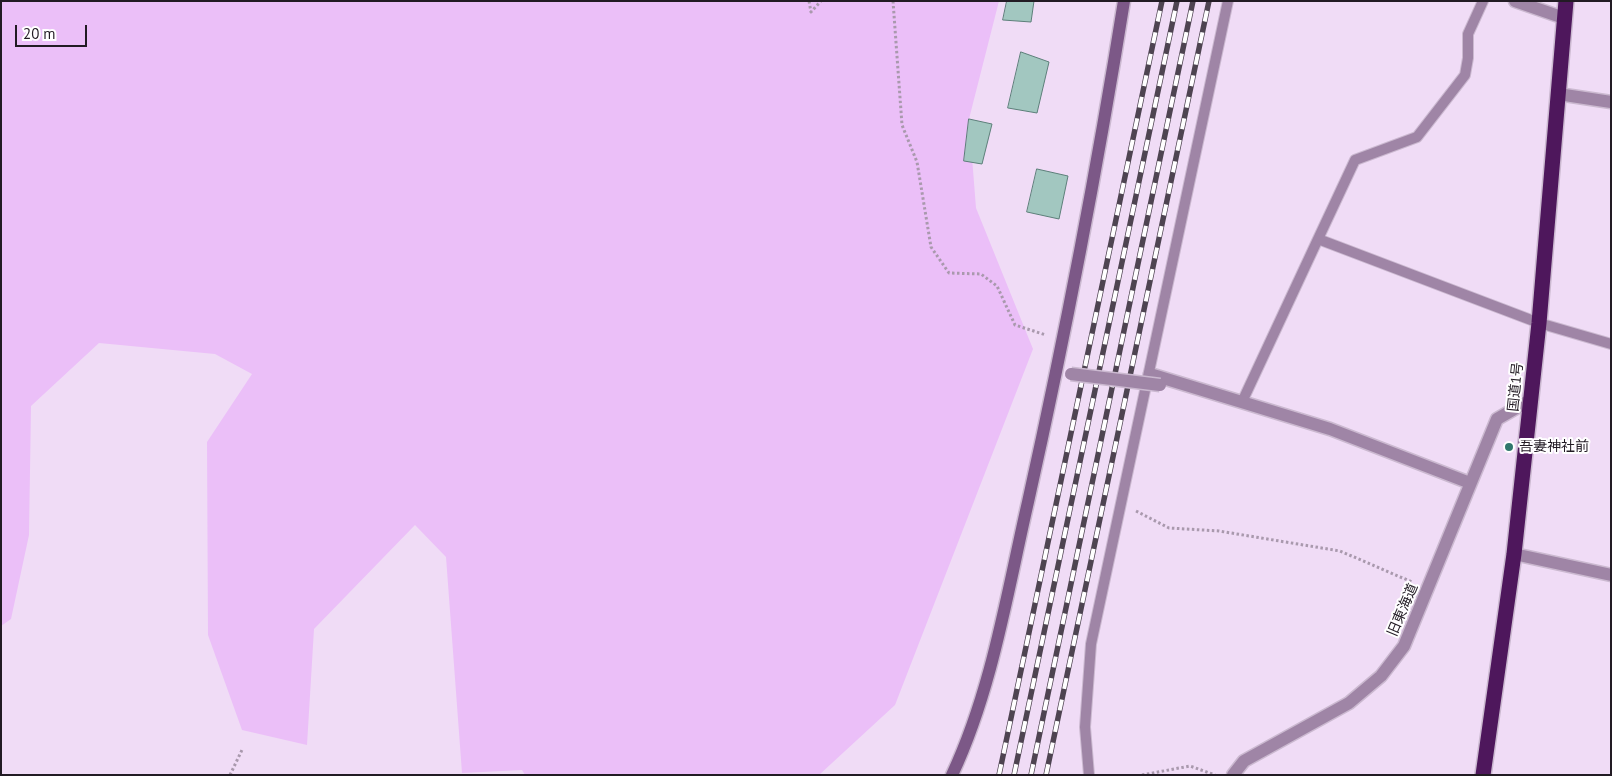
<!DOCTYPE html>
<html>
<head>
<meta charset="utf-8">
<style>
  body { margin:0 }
  #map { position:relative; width:1612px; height:776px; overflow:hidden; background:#f0dcf6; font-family:"PT Sans",sans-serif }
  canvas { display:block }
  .frame { position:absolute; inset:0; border:2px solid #221b24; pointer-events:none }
  .scale { position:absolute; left:15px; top:25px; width:72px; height:22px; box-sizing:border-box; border:2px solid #221b24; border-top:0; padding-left:6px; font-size:15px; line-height:18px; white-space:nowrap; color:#221b24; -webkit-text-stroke:4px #fff; paint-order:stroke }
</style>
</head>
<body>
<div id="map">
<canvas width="1612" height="776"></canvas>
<div class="frame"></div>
<div class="scale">20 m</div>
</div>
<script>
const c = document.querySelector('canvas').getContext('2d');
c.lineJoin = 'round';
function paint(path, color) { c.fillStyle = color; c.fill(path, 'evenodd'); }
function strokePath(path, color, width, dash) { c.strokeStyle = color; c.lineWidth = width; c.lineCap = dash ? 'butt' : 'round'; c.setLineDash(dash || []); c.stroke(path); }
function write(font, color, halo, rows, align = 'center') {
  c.font = font + ' "PT Sans","Noto Sans JP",sans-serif'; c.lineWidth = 4; c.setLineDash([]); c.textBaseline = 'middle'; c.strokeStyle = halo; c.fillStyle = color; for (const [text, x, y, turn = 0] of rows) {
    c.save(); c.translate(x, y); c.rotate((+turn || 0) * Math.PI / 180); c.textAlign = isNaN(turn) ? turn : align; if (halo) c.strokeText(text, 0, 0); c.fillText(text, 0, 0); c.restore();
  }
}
paint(new Path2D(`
  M1 1H999L969 119 976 208 1033 349 895 705 819 775H525L522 770 462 773 446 557 415 525 314 629 307 745 242 730 208 635 207 442 252 374 215 354 99 343 31 406 29 535 11 619 1 626Z`), '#ebbff8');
const building = new Path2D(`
  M1007 1H1034L1031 22 1003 20Z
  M1021 52 1049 62 1037 113 1008 108Z
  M969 119 992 124 982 164 964 161Z
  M1037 169 1068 176 1059 219 1027 212Z`);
paint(building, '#a2c7c0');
strokePath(building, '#5c7f79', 1);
const lane = new Path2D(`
  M1483 1 1468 34V58L1465 75 1417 137 1355 160 1318 239 1539 323 1611 344
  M1242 402 1318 239
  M1089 775 1085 727 1091 644 1228 1`);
const street = new Path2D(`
  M1515 1 1564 18
  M1558 94 1611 102
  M1150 374 1330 429 1470 483
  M1514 554 1611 575
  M1233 775 1244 761 1349 703 1381 676 1404 646 1497 419 1530 400`);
const secondary = new Path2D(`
  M952 775C992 690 1007 593 1028 502 1065 336 1097 170 1124 1`);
const highway = new Path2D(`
  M1483 775 1514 554 1539 323 1566 1`);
strokePath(lane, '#cbb9d0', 12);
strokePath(street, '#cbb9d0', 15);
strokePath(secondary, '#cbb9d0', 15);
strokePath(highway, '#cbb9d0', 18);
strokePath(new Path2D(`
  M809 1 811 12 821 1
  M893 1 902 125 917 162 931 247 949 273 981 274 997 286 1015 325 1046 335
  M1136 511 1169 528 1219 531 1340 551 1412 582
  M230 775 242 750
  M1142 775 1190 766 1215 775`), '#a999ad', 3, [2.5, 2.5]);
strokePath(lane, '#9f85a6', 10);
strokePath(street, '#9f85a6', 12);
strokePath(secondary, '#7c5887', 12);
strokePath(highway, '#4e175c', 15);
const rail = new Path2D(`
  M999 775 1162 1
  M1014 775 1177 1
  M1031 775 1193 1
  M1046 775 1209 1`);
strokePath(rail, '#4e4451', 5.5);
strokePath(rail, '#fff', 4, [11]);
const streetBridge = new Path2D(`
  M1071 374 1160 385`);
strokePath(streetBridge, '#cbb9d0', 15, []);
strokePath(streetBridge, '#9f85a6', 12);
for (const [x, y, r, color] of [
  [1509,447,5,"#31776d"]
]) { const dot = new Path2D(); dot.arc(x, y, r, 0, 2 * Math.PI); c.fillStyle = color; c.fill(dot); strokePath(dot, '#fff', 2); }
write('14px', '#221b24', '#fff', [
  ["国道1号",1516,387,-84],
  ["旧東海道",1403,610,-67]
]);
write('14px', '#221b24', '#fff', [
  ["吾妻神社前",1519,447]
], 'left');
</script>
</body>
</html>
